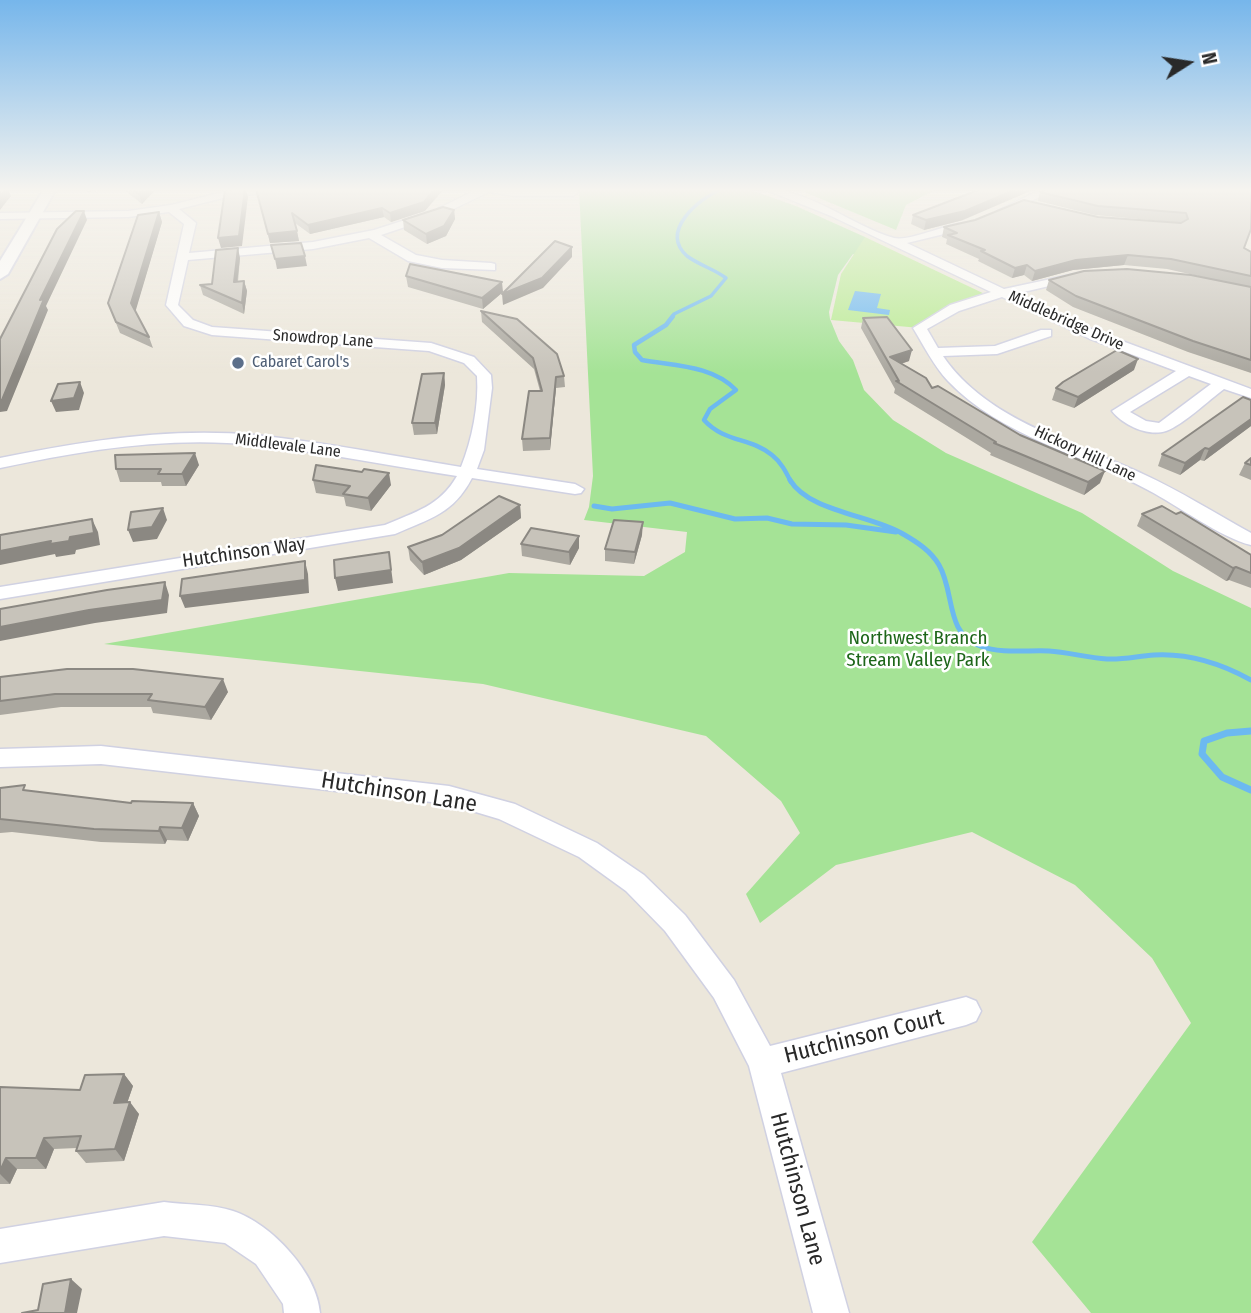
<!DOCTYPE html>
<html>
<head>
<meta charset="utf-8">
<style>
  body { margin:0 }
  #map { position:relative; width:1251px; height:1313px; overflow:hidden; background:#ece7db; font-family:"Fira Sans Condensed",sans-serif }
  canvas { display:block }
  .north { position:absolute; left:1153px; top:28px; width:70px; height:70px; -webkit-text-stroke:5px #fff; paint-order:stroke; rotate:78deg; font-size:19px; font-weight:700; line-height:28px; text-align:center; color:#292929 }
  .north::after { content:''; display:block; margin:auto; width:24px; height:32px; background:#292929; clip-path:polygon(50% 0,100% 100%,50% 72%,0 100%) }
</style>
</head>
<body>
<div id="map">
<canvas width="1251" height="1313"></canvas>
<div class="north">N</div>
</div>
<script>
const c = document.querySelector('canvas').getContext('2d');
c.lineJoin = 'round';
function paint(path, color) { c.fillStyle = color; c.fill(path, 'evenodd'); }
function strokePath(path, color, width, dash) { c.strokeStyle = color; c.lineWidth = width; c.lineCap = dash ? 'butt' : 'round'; c.setLineDash(dash || []); c.stroke(path); }
function write(font, color, halo, rows, align = 'center') {
  c.font = font + ' "Fira Sans Condensed",sans-serif'; c.lineWidth = 5; c.setLineDash([]); c.textBaseline = 'middle'; c.strokeStyle = halo; c.fillStyle = color; for (const [text, x, y, turn = 0] of rows) {
    c.save(); c.translate(x, y); c.rotate((+turn || 0) * Math.PI / 180); c.textAlign = isNaN(turn) ? turn : align; if (halo) c.strokeText(text, 0, 0); c.fillText(text, 0, 0); c.restore();
  }
}
paint(new Path2D(`
  M579 189H748L796 206 865 237 864 260 853 254 838 275 829 312 830 319 839 341 853 360 864 390 893 420 946 453 1082 513 1173 571 1251 608V1313H1091L1032 1242 1191 1023 1152 958 1075 885 972 832 836 865 760 923 746 894 800 833 781 801 706 736 483 684 104 644 509 573 644 576 685 552 687 532 584 520 589 507 593 476Z
  M797 189H937L906 205 896 230Z`), '#a5e396');
paint(new Path2D(`
  M865 237 989 296 920 328 831 320 841 274Z`), '#b8eb91');
paint(new Path2D(`
  M855 291 881 294 877 308 890 310 889 315 848 310Z`), '#6cb9f0');
strokePath(new Path2D(`
  M672 318 674 314 711 296 726 278C714 269 699 265 687 256 659 231 699 199 721 189`), '#6cb9f0', 3.5);
strokePath(new Path2D(`
  M673 316 666 325 634 345 635 352 642 360C674 366 712 365 736 390L710 409 704 420C725 443 750 437 772 455 781 462 786 472 791 482`), '#6cb9f0', 4.5);
strokePath(new Path2D(`
  M790 480C809 512 872 515 903 534 917 542 931 551 939 565 955 592 945 634 980 646 1002 654 1026 650 1049 651 1068 652 1087 658 1107 659 1123 660 1138 656 1154 655 1188 653 1222 664 1251 680
  M594 506 612 509 670 503 735 519 767 518 792 524 846 525 896 532`), '#6cb9f0', 5);
strokePath(new Path2D(`
  M1251 731 1227 733 1204 741 1202 754 1222 777 1251 790`), '#6cb9f0', 7);
const minor = new Path2D(`
  M283 189 278 192 231 196 179 209 196 223 189 253 313 242 374 230 433 211 478 189 577 191 578 193 573 196H514L489 192 441 215 381 235 416 255 442 260 491 263 495 264V270L442 268 408 261 369 238 313 249 188 260 178 305 193 320 212 327 431 343 474 357 491 375 492 388 484 450 477 469 575 484 584 489 581 493 575 494 472 478C453 514 431 518 395 534L0 599V587L385 525C415 512 440 506 457 476 390 466 323 452 255 445 169 436 84 450 0 468V458C84 441 169 427 255 435 324 442 393 456 461 467 472 440 479 405 477 376L464 363 429 351 212 335 184 326 166 305 184 224 169 212 128 217 0 219V213L128 211 171 205 231 190Z
  M764 189C810 189 852 226 894 238 912 242 952 220 973 223V227L907 243 1004 289 1079 273V279L1015 294 1098 332 1251 389V398L1224 389C1209 400 1183 425 1166 431 1148 437 1123 425 1112 411L1176 371 1088 338 1002 297 959 311 927 329 938 348 995 346 1041 330H1051V336L997 354 943 356C987 421 1076 443 1143 474 1180 491 1215 513 1251 533V545C1221 538 1177 505 1148 490 1083 454 1001 437 948 381 934 366 924 346 913 328L950 305 991 292 831 216ZM1189 376 1211 384 1159 423 1146 421 1130 412Z
  M1042 189H1056L1006 213 997 211Z
  M101 746 449 786 515 804 597 843 644 875 685 915 734 980 770 1046 966 997 976 1001 981 1011 976 1021 966 1025 781 1073 849 1313H813L749 1066 714 998 665 931 626 891 579 857 499 819 449 804 101 764 0 767V749Z
  M164 1202C186 1205 213 1204 233 1211 272 1224 317 1273 320 1313H284L283 1304 256 1264 225 1243 164 1236 0 1263V1229Z`);
const tertiary = new Path2D(`
  M44 189H56L8 274 0 279V261Z`);
strokePath(minor, '#d0d1e2', 3);
strokePath(tertiary, '#d0d1e2', 4);
paint(minor, '#fff');
paint(tertiary, '#fff');
paint(new Path2D(`
  M123 189H156L142 204Z
  M256 189 425 211 391 222 384 217 310 234 295 223 299 241 270 243Z
  M1251 189 1244 248 1251 252V373L1188 352 1073 307 1046 290 1049 280 1243 286 1167 269 1124 265 1073 270 1032 281 1024 275 1012 278 978 261 979 259 946 244 947 239 942 237 944 227 1098 217 1182 223 1095 215 1038 201 1040 192Z
  M454 210 455 219 446 236 427 244 404 230 403 220Z
  M159 212 162 222 135 311 149 337 153 348 120 333 108 303Z
  M913 215 963 220 924 230 911 224Z
  M240 258 238 282 244 281 247 291 244 314 203 295 200 285 212 284Z
  M406 276 503 292 483 309 408 287Z
  M481 311 564 376 565 387 556 388 550 450 523 451 522 439 540 391 534 369 482 322Z
  M863 318 909 361 901 364 932 388 1100 483 1084 495 990 455 991 453 894 393 895 389 861 328Z
  M1134 370 1074 408 1052 400 1056 388Z
  M444 373 445 385 437 434 414 435 412 423Z
  M1251 400V426L1204 461 1200 460 1180 475 1158 466 1162 454Z
  M1251 458V480L1239 475 1245 463Z
  M199 465 186 486H162L161 482H120L116 469Z
  M362 472 391 485 371 511 346 506 344 497 316 493 313 480Z
  M520 505 521 518 461 560 424 575 410 560 408 547Z
  M1142 514 1251 555V588L1229 580 1226 581 1137 526Z
  M642 535 634 564 605 561V549Z
  M521 544 579 548 570 565 522 556Z
  M0 677 228 692 211 720 153 713 151 707H61L0 715Z
  M0 788 131 803H193L199 816 188 841 167 840 165 844 101 842 12 832 0 833Z
  M124 1074 133 1086 127 1103 139 1114 124 1161 86 1163 76 1151 77 1148 54 1149 46 1169H17L10 1184H0V1087L80 1090Z`), '#aba8a0');
paint(new Path2D(`
  M6 189H8L11 196 0 210V197Z
  M87 189H107L106 190 88 192Z
  M144 189H156L142 204 139 194Z
  M246 189 248 197 242 246 221 248 218 238Z
  M435 189H444L425 211 391 222 390 213Z
  M1017 189H1035L963 220 924 230 926 220Z
  M382 208 384 217 310 234 308 225Z
  M454 210 455 219 446 236 427 244 426 234Z
  M84 211 87 220 46 306 48 310 7 411 0 412V400L40 300Z
  M159 212 162 222 135 313 131 303Z
  M297 231 299 241 270 243 268 234Z
  M572 247V257L543 288 503 305 502 294Z
  M238 248 240 258 236 292 234 282Z
  M1128 255 1124 265 1073 270 1032 281 1035 271 1076 260Z
  M305 256 307 266 277 269 275 259Z
  M1027 265 1024 275 1012 278 1015 268Z
  M244 281 247 291 244 314 242 303Z
  M502 282 503 292 483 309 482 298Z
  M912 350 909 361 891 367 890 357Z
  M1138 359 1134 370 1074 408 1078 397Z
  M444 373 445 385 437 434 435 423Z
  M556 377V388L550 450V438Z
  M80 382 84 393 79 410 56 412 51 401Z
  M1251 419V426L1204 461 1209 449Z
  M1205 448 1200 460 1180 475 1185 463Z
  M195 453 199 465 186 486 182 474Z
  M1105 471 1100 483 1084 495 1088 482Z
  M389 473 391 485 371 511 368 498Z
  M520 505 521 518 461 560 424 575 422 562Z
  M163 508 167 520 157 539 133 542 128 530Z
  M92 519 98 532 100 545 76 550 75 554 56 557 55 554 0 565V551L70 537Z
  M643 522 642 535 634 564 635 552Z
  M579 536V548L570 565 569 552Z
  M389 552 393 583 338 591 335 578Z
  M305 561 308 574 309 593 185 608 180 596Z
  M1236 567 1229 580 1226 581 1233 568Z
  M165 582 169 595 167 613 95 623 0 641V627Z
  M223 679 228 692 211 720 205 707Z
  M193 803 199 816 188 841 182 828Z
  M160 827 167 840 165 844 159 831Z
  M124 1074 133 1086 123 1115 114 1103Z
  M130 1102 139 1114 124 1161 115 1149Z
  M44 1138 54 1149 46 1169 36 1158Z
  M6 1158 17 1169 10 1184 0 1174V1171Z
  M71 1279 82 1289 77 1313H65Z`), '#8b8882');
const building = new Path2D(`
  M0 189H6L0 197Z
  M132 189H144L139 194Z
  M237 189H245L239 236 218 238 225 190Z
  M256 189H435L424 202 390 213 382 208 308 225 292 213 297 231 268 234Z
  M981 189H1017L965 211 926 220 913 215Z
  M1046 189H1251V229L1244 248 1251 252V276L1171 259 1128 255 1076 260 1035 271 1027 265 1015 268 981 251 985 250 948 235 957 233 944 227 975 220 1024 200 1098 217 1181 223 1188 219 1186 213 1098 206 1040 192Z
  M443 207 454 210 444 226 426 234 403 220Z
  M76 211H84L40 300 44 299 2 400H0V339L57 229Z
  M159 212 131 303 149 337 116 322 108 303 138 215Z
  M555 241 572 247 542 278 502 294Z
  M301 243 305 256 275 259 271 245Z
  M238 248 234 282 244 281 242 303 200 285 212 284 216 250Z
  M410 264 502 282 482 298 406 276Z
  M1127 269 1191 275 1251 287V360L1193 341 1076 296 1049 280 1084 271Z
  M481 311 517 319 557 354 564 376 556 377 550 438 522 439 529 391H542L533 358Z
  M887 317 912 350 890 357 926 378 932 388 938 386 1020 435 1105 471 1088 482 994 443 996 442 896 381H899L863 318Z
  M1117 350 1138 359 1078 397 1056 388 1063 382Z
  M444 373 435 423H412L422 374Z
  M80 382 74 398 51 401 58 384Z
  M1243 397 1251 400V419L1209 449 1205 448 1185 463 1162 454Z
  M195 453 182 474H158L161 469H116L115 455Z
  M1251 458V465L1245 463Z
  M316 465 362 472 364 469 389 473 368 498 343 494 350 486 313 480Z
  M499 496 520 505 459 548 422 562 408 547 442 535Z
  M1162 506 1176 514 1181 512 1251 555V573L1236 567 1233 568 1142 514Z
  M163 508 152 527 128 530 131 512Z
  M92 519 94 533 70 537 69 541 50 544 51 541 0 551V535Z
  M614 520 643 522 635 552 605 549Z
  M531 528 579 536 569 552 521 544Z
  M389 552 391 570 335 578 334 560Z
  M305 561V580L180 596 182 579Z
  M165 582 162 600 89 610 0 627V609L107 590Z
  M67 669H133L223 679 205 707 148 700 152 694H55L0 701V677Z
  M25 785 23 790 131 803 132 801 193 803 182 828 160 827 159 831 94 829 0 819V788Z
  M124 1074 114 1103 130 1102 115 1149 76 1151 81 1136 44 1138 36 1158H6L0 1171V1087L80 1090 85 1075Z
  M71 1279 65 1313H22L38 1310 43 1284Z`);
paint(building, '#c7c3ba');
strokePath(building, '#8b8882', 2);
const sky = c.createLinearGradient(0, 0, 0, 373);
sky.addColorStop(0, '#76b6eb');
sky.addColorStop(0.51, '#f6f4ef');
sky.addColorStop(1, '#f6f4ef00');
c.fillStyle = sky;
c.fillRect(0, 0, 1251, 373);
for (const [x, y, r, color] of [
  [238,363,7,"#5c6f8a"]
]) { const dot = new Path2D(); dot.arc(x, y, r, 0, 2 * Math.PI); c.fillStyle = color; c.fill(dot); strokePath(dot, '#fff', 2.5); }
write('16px', '#292929', '#fff', [
  ["Middlebridge Drive",1066,321,24],
  ["Snowdrop Lane",323,339,4],
  ["Middlevale Lane",288,446,7],
  ["Hickory Hill Lane",1085,454,25]
]);
write('16px', '#4e5e75', '#fff', [
  ["Cabaret Carol's",252,363]
], 'left');
write('19px', '#292929', '#fff', [
  ["Hutchinson Way",244,553,-8]
]);
write('19px', '#1d6619', '#fff', [
  ["Northwest Branch",918,639],
  ["Stream Valley Park",918,661]
]);
write('23px', '#292929', '#fff', [
  ["Hutchinson Lane",399,793,9],
  ["Hutchinson Court",864,1037,-14],
  ["Hutchinson Lane",797,1189,75]
]);
</script>
</body>
</html>
